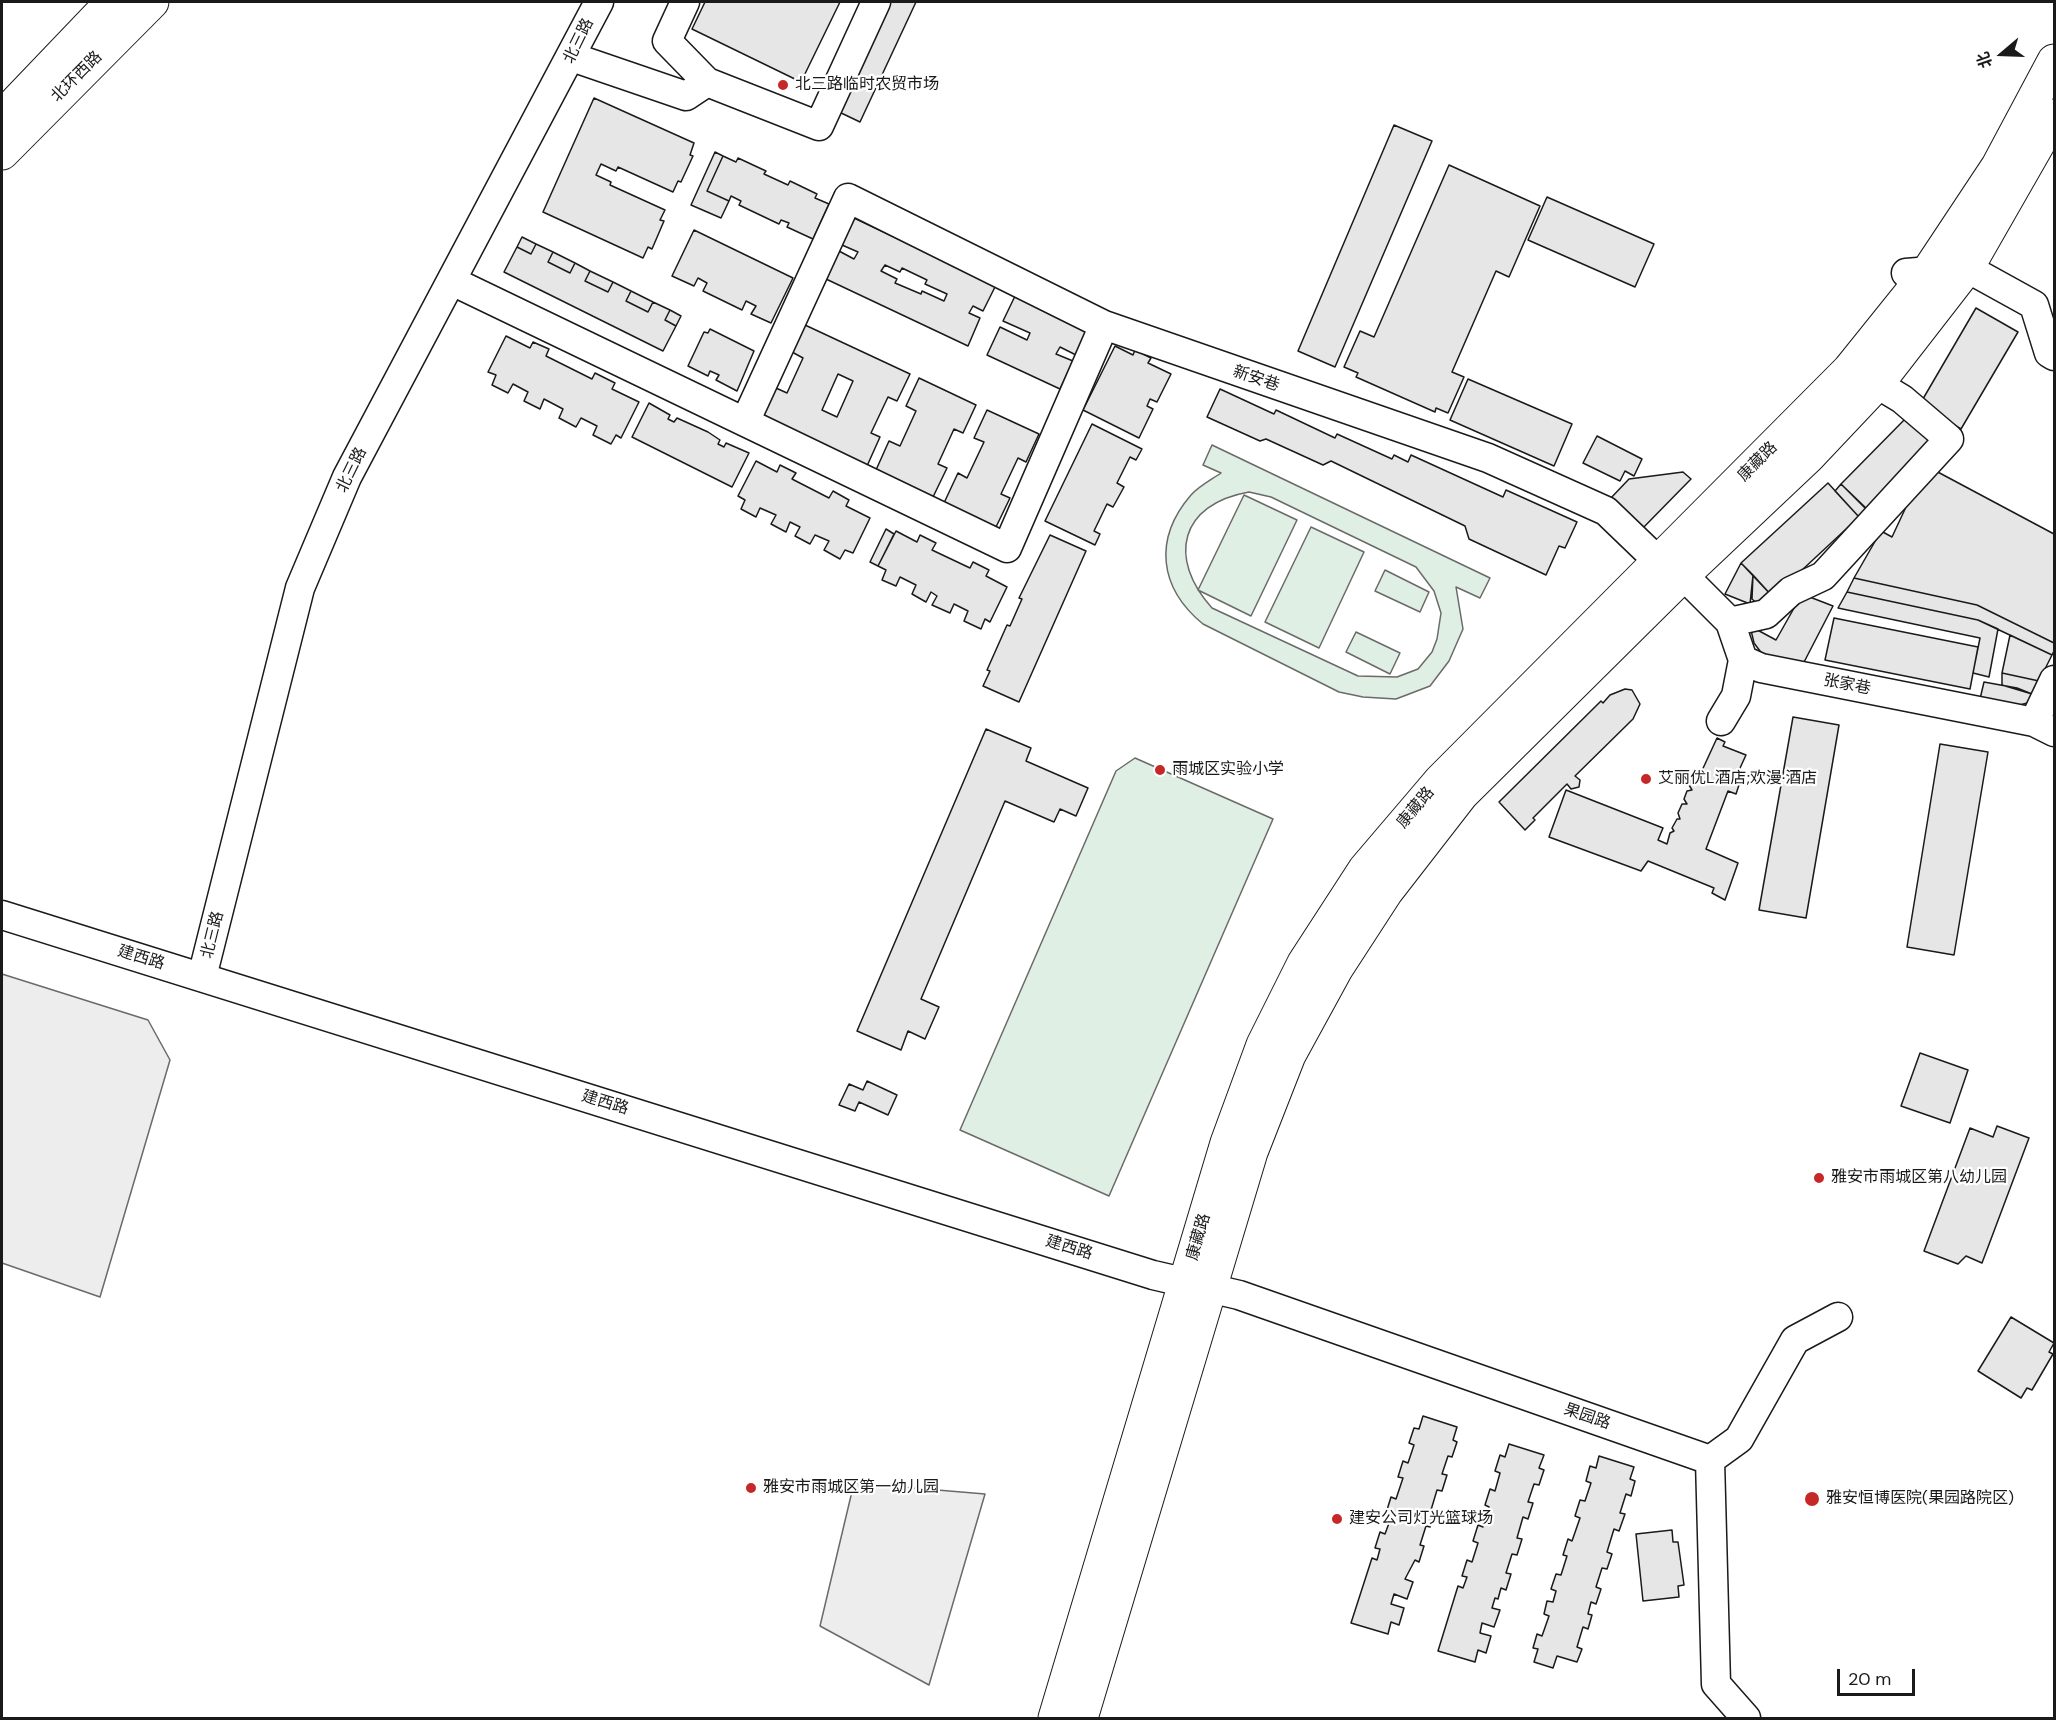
<!DOCTYPE html>
<html>
<head>
<meta charset="utf-8">
<style>
  body { margin:0 }
  #map { position:relative; width:2056px; height:1720px; overflow:hidden; background:#fff; font-family:"DM Sans","Noto Sans SC",sans-serif }
  canvas { display:block }
  .frame { position:absolute; inset:0; border:3px solid #1a1a1a; pointer-events:none }
  .north { position:absolute; left:1972px; top:24px; width:60px; height:60px; -webkit-text-stroke:4px #fff; paint-order:stroke; rotate:251deg; font-size:16px; font-weight:700; line-height:24px; text-align:center; color:#1a1a1a }
  .north::after { content:''; display:block; margin:auto; width:21px; height:27px; background:#1a1a1a; clip-path:polygon(50% 0,100% 100%,50% 72%,0 100%) }
  .scale { position:absolute; left:1837px; top:1669px; width:78px; height:27px; box-sizing:border-box; border:3px solid #1a1a1a; border-top:0; padding-left:8px; font-size:18px; line-height:21px; white-space:nowrap; color:#1a1a1a; -webkit-text-stroke:4px #fff; paint-order:stroke }
</style>
</head>
<body>
<div id="map">
<canvas width="2056" height="1720"></canvas>
<div class="frame"></div>
<div class="north">北</div>
<div class="scale">20 m</div>
</div>
<script>
const c = document.querySelector('canvas').getContext('2d');
c.lineJoin = 'round';
function paint(path, color) { c.fillStyle = color; c.fill(path, 'evenodd'); }
function strokePath(path, color, width, dash) { c.strokeStyle = color; c.lineWidth = width; c.lineCap = dash ? 'butt' : 'round'; c.setLineDash(dash || []); c.stroke(path); }
function write(font, color, halo, rows, align = 'center') {
  c.font = font + ' "DM Sans","Noto Sans SC",sans-serif'; c.lineWidth = 4.5; c.setLineDash([]); c.textBaseline = 'middle'; c.strokeStyle = halo; c.fillStyle = color; for (const [text, x, y, turn = 0] of rows) {
    c.save(); c.translate(x, y); c.rotate((+turn || 0) * Math.PI / 180); c.textAlign = isNaN(turn) ? turn : align; if (halo) c.strokeText(text, 0, 0); c.fillText(text, 0, 0); c.restore();
  }
}
const green = new Path2D(`
  M1212 445 1490 578 1480 598 1456 587 1463 629 1449 661 1430 686 1396 699 1363 697 1339 692 1203 624C1159 588 1153 539 1191 495 1199 486 1211 480 1221 473L1203 465ZM1249 492 1271 497 1416 567 1434 591 1441 613 1437 639 1432 652 1418 669 1397 677 1358 676 1212 608C1167 558 1180 504 1249 492Z
  M1244 495 1297 520 1251 616 1198 590Z
  M1311 527 1364 552 1319 648 1265 622Z
  M1385 570 1429 592 1420 612 1375 591Z
  M1356 632 1400 653 1390 674 1346 652Z
  M1135 758 1273 819 1109 1196 960 1130 1116 771Z`);
paint(green, '#e0efe3');
strokePath(green, '#6a6a6a', 1.5);
const parking = new Path2D(`
  M2 974 148 1020 170 1060 100 1297 2 1263Z
  M854 1483 985 1494 929 1685 820 1626Z`);
paint(parking, '#ededed');
strokePath(parking, '#6a6a6a', 1.5);
const building = new Path2D(`
  M705 2H840L801 82 692 29Z
  M888 2H916L860 122 837 111Z
  M594 98 694 143 690 155 693 156 681 182 678 181 673 192 618 167 616 171 601 164 596 175 611 182 610 185 665 210 660 220 664 221 652 249 648 247 643 258 543 212Z
  M1394 125 1432 141 1335 367 1298 351Z
  M715 152 723 156 707 191 729 201 721 218 691 205Z
  M723 156 736 162 738 158 766 171 764 174 788 185 790 181 817 194 815 198 829 204 813 239 787 227 789 223 781 220 779 224 739 205 741 201 731 196 729 201 707 191Z
  M1449 165 1540 206 1509 277 1496 271 1452 372 1464 377 1448 413 1436 408 1435 412 1356 377 1358 373 1344 367 1360 331 1374 337Z
  M1547 197 1654 244 1635 287 1528 240Z
  M854 218 996 285 983 311 973 306 969 313 980 318 968 346 826 279 839 251 854 259 858 252 842 245ZM885 265 900 272 902 268 927 280 925 284 947 294 944 301 922 291 921 294 895 283 897 279 881 271Z
  M694 230 793 278 771 323 751 314 756 306 746 301 742 310 703 291 707 283 698 278 694 286 672 276Z
  M522 237 536 244 531 254 517 247Z
  M536 244 553 252 548 262 570 273 575 263 590 271 585 281 608 292 613 282 631 291 626 301 648 312 653 302 670 310 665 320 676 326 663 351 504 272 517 247 531 254Z
  M553 252 575 263 570 273 548 262Z
  M590 271 613 282 608 292 585 281Z
  M631 291 653 302 648 312 626 301Z
  M1016 294 1088 328 1076 355 1060 347 1056 354 1073 361 1060 389 987 355 1000 327 1027 340 1030 333 1003 321Z
  M1976 308 2018 332 1961 429 1920 404Z
  M670 310 681 316 676 326 665 320Z
  M805 325 910 374 897 401 888 397 871 433 880 437 867 466 762 417 776 388 787 393 803 358 792 352ZM838 374 853 381 837 417 822 410Z
  M710 329 754 351 737 391 716 380 719 375 710 371 708 376 688 366 704 332 708 333Z
  M506 336 530 348 533 342 549 349 546 356 592 379 595 373 615 383 612 389 639 402 621 438 616 435 611 444 593 435 597 426 581 418 576 427 559 418 563 409 544 399 540 409 524 401 528 392 513 384 508 393 492 385 496 375 488 372Z
  M1115 346 1133 355 1135 350 1151 358 1148 363 1171 374 1157 402 1150 399 1147 406 1153 409 1139 438 1083 410Z
  M919 378 976 405 963 433 954 429 938 464 947 468 933 497 876 470 889 441 900 446 916 411 906 406Z
  M1468 379 1572 424 1554 466 1450 420Z
  M1220 389 1274 414 1276 410 1335 438 1337 434 1392 459 1394 455 1408 462 1411 455 1503 497 1506 490 1577 522 1565 548 1559 546 1546 575 1469 539 1465 526 1331 461 1323 465 1266 439 1260 441 1207 417Z
  M649 403 670 415 668 419 674 422 677 418 708 432 720 440 718 444 724 447 726 443 749 453 732 487 632 437Z
  M987 410 1039 434 1026 462 1018 458 1001 494 1010 498 996 527 944 503 958 473 967 478 984 442 974 438Z
  M1909 415 1937 443 1869 512 1841 484Z
  M1092 424 1142 449 1136 460 1130 457 1117 483 1124 487 1113 507 1107 504 1094 531 1100 534 1095 545 1045 521Z
  M1597 436 1642 459 1634 476 1625 471 1620 481 1583 463Z
  M756 461 777 472 780 465 796 473 792 479 829 498 833 491 849 500 846 506 870 518 853 553 845 550 840 559 824 550 829 541 815 535 810 544 795 536 800 527 790 522 786 532 771 524 776 515 760 508 756 517 741 509 745 500 738 496Z
  M1934 470 2054 534V643L1977 605 1854 578 1881 531 1892 537 1913 492Z
  M1683 472 1691 479 1640 531 1609 500 1629 479Z
  M1828 483 1859 517 1773 597 1741 563Z
  M1841 484 1867 509 1859 517 1835 491Z
  M886 529 894 534 878 566 870 562Z
  M896 531 917 542 920 535 936 543 932 550 970 568 973 562 989 570 986 576 1007 587 990 622 985 619 981 629 964 621 968 611 954 604 950 613 932 605 937 596 931 592 926 602 912 594 916 585 900 577 896 586 882 580 886 570 878 566Z
  M1050 535 1086 551 1019 702 983 686 990 671 987 670 1007 625 1010 626 1022 599 1019 598Z
  M1741 563 1753 575 1750 604 1725 594Z
  M1753 575 1773 597 1761 607 1752 599Z
  M1854 578 1977 605 2054 643V651L2052 655 1978 620 1847 592Z
  M1847 592 1978 620 1998 629 1989 677 1973 673 1980 638 1838 608Z
  M1802 594 1833 606 1802 666 1763 655 1754 643 1750 626 1776 640Z
  M1834 618 1978 647 1970 689 1825 660Z
  M2010 635 2052 655 2039 681 2002 673Z
  M2002 673 2039 681 2032 694 2002 685Z
  M1984 682 2017 688 2032 694 2031 702 2016 706 1980 699Z
  M1625 689 1632 690 1640 704 1633 719 1575 776 1580 780 1579 787 1571 789 1567 784 1533 818 1535 820 1525 830 1499 802 1601 701 1603 703 1610 695Z
  M1793 717 1839 725 1806 918 1759 910Z
  M986 729 1031 748 1026 761 1088 788 1076 816 1060 809 1054 822 1005 801 921 999 939 1007 925 1039 908 1031 901 1050 857 1031Z
  M1717 738 1725 742 1723 746 1746 755 1735 779 1740 782 1736 794 1728 791 1706 849 1738 863 1725 900 1712 893 1714 888 1648 861 1641 871 1549 837 1566 790 1663 828 1658 840 1667 844 1670 833 1674 831 1672 828 1677 819H1680L1678 813 1682 804H1687L1684 799 1687 791 1692 790 1689 785 1692 778 1699 777Z
  M1940 744 1988 752 1954 955 1907 947Z
  M1920 1053 1968 1070 1950 1123 1901 1106Z
  M867 1081 897 1095 888 1115 859 1102 855 1111 839 1105 849 1084 863 1090Z
  M1997 1126 2029 1138 1982 1263 1966 1256 1958 1264 1924 1251 1970 1128 1993 1137Z
  M2011 1317 2054 1343 2049 1352 2053 1354 2032 1390 2027 1388 2021 1398 1978 1371Z
  M1423 1416 1457 1427 1453 1440 1457 1442 1452 1457 1448 1456 1442 1474 1447 1475 1442 1491 1437 1490 1431 1510 1435 1512 1430 1527 1426 1526 1420 1545 1424 1546 1419 1562 1415 1560 1405 1579 1413 1582 1407 1599 1394 1594 1391 1604 1404 1608 1399 1625 1391 1622 1388 1634 1351 1623 1372 1558 1377 1560 1380 1549 1375 1548 1380 1532 1385 1534 1392 1515 1386 1513 1391 1497 1396 1499 1403 1478 1398 1477 1403 1461 1408 1463 1414 1445 1409 1443 1414 1428 1419 1429Z
  M1509 1444 1544 1455 1539 1468 1544 1470 1539 1485 1534 1484 1528 1502 1533 1503 1528 1519 1523 1517 1517 1538 1522 1539 1517 1555 1512 1554 1506 1573 1511 1574 1506 1590 1501 1588 1498 1599 1495 1598 1492 1608 1500 1610 1494 1627 1482 1623 1480 1633 1491 1636 1486 1653 1478 1650 1475 1662 1438 1651 1458 1586 1463 1588 1467 1577 1462 1576 1467 1560 1472 1562 1478 1543 1473 1541 1478 1525 1483 1527 1489 1507 1485 1505 1490 1489 1495 1491 1500 1473 1495 1471 1500 1455 1505 1457Z
  M1599 1456 1634 1467 1630 1479 1635 1481 1631 1496 1626 1494 1620 1513 1625 1514 1619 1531 1614 1529 1607 1552 1612 1554 1607 1569 1602 1568 1596 1587 1601 1589 1596 1604 1591 1602 1588 1614 1592 1615 1588 1629 1583 1627 1577 1647 1582 1649 1577 1662 1557 1656 1553 1668 1534 1662 1538 1649 1533 1648 1537 1634 1542 1636 1549 1616 1544 1614 1547 1601 1553 1602 1556 1591 1551 1589 1556 1574 1561 1575 1567 1556 1563 1555 1568 1539 1572 1541 1580 1518 1575 1516 1580 1500 1585 1501 1591 1483 1586 1481 1590 1466 1596 1468Z
  M1672 1530 1673 1542H1678L1684 1585 1678 1586 1679 1597 1643 1601 1636 1534Z`);
paint(building, '#e6e6e6');
strokePath(building, '#1a1a1a', 1.5);
const minor = new Path2D(`
  M685 2 667 41 707 82
  M572 57 686 96 707 82 819 126 876 2
  M1906 273 1967 268 2034 305 2049 353 2054 356
  M452 281 745 422
  M1104 325 1007 548 745 422 848 198 1104 325 1488 458 1606 511 1659 562
  M1683 575 1730 622 1743 660 1761 668 2034 722 2054 732
  M1730 622 1766 614 1791 591 1823 576 1949 439 1902 399 1877 384
  M1721 721 1736 696 1743 660
  M2034 722 2054 680
  M2 915 1153 1275 1239 1295 1710 1460
  M202 977 300 588 347 477 599 2
  M1710 1460 1716 1684 1746 1718
  M1710 1460 1739 1439 1795 1340 1838 1317`);
const major = new Path2D(`
  M1055 1718 1227 1143 1263 1045 1304 963 1365 869 1440 781 1849 370 1927 273 1998 166 2054 61
  M1081 1718 1251 1152 1289 1055 1336 969 1386 892 1462 794 1683 575 1809 456 1877 384 1967 268 2054 116`);
const highway = new Path2D(`
  M2 117 112 2
  M2 153 152 2`);
strokePath(minor, '#1a1a1a', 31);
strokePath(major, '#1a1a1a', 35);
strokePath(highway, '#1a1a1a', 35);
strokePath(minor, '#fff', 28);
strokePath(major, '#fff', 33);
strokePath(highway, '#fff', 33);
for (const [x, y, r, color] of [
  [783,85,6,"#c62828"],
  [1160,770,6,"#c62828"],
  [1646,779,6,"#c62828"],
  [1819,1178,6,"#c62828"],
  [751,1488,6,"#c62828"],
  [1812,1499,8,"#c62828"],
  [1337,1519,6,"#c62828"]
]) { const dot = new Path2D(); dot.arc(x, y, r, 0, 2 * Math.PI); c.fillStyle = color; c.fill(dot); strokePath(dot, '#fff', 2); }
write('16px', '#1a1a1a', '#fff', [
  ["北三路",579,41,-64],
  ["北环西路",77,77,-45],
  ["新安巷",1256,379,19],
  ["康藏路",1758,462,-45],
  ["北三路",352,470,-64],
  ["张家巷",1847,685,11],
  ["康藏路",1416,808,-50],
  ["北三路",213,935,-76],
  ["建西路",141,958,17],
  ["建西路",605,1103,17],
  ["康藏路",1199,1237,-74],
  ["建西路",1069,1248,17],
  ["果园路",1587,1417,19]
]);
write('16px', '#1a1a1a', '#fff', [
  ["北三路临时农贸市场",795,85],
  ["雨城区实验小学",1172,770],
  ["艾丽优L酒店;欢漫·酒店",1658,779],
  ["雅安市雨城区第八幼儿园",1831,1178],
  ["雅安市雨城区第一幼儿园",763,1488],
  ["雅安恒博医院(果园路院区)",1826,1499],
  ["建安公司灯光篮球场",1349,1519]
], 'left');
</script>
</body>
</html>
